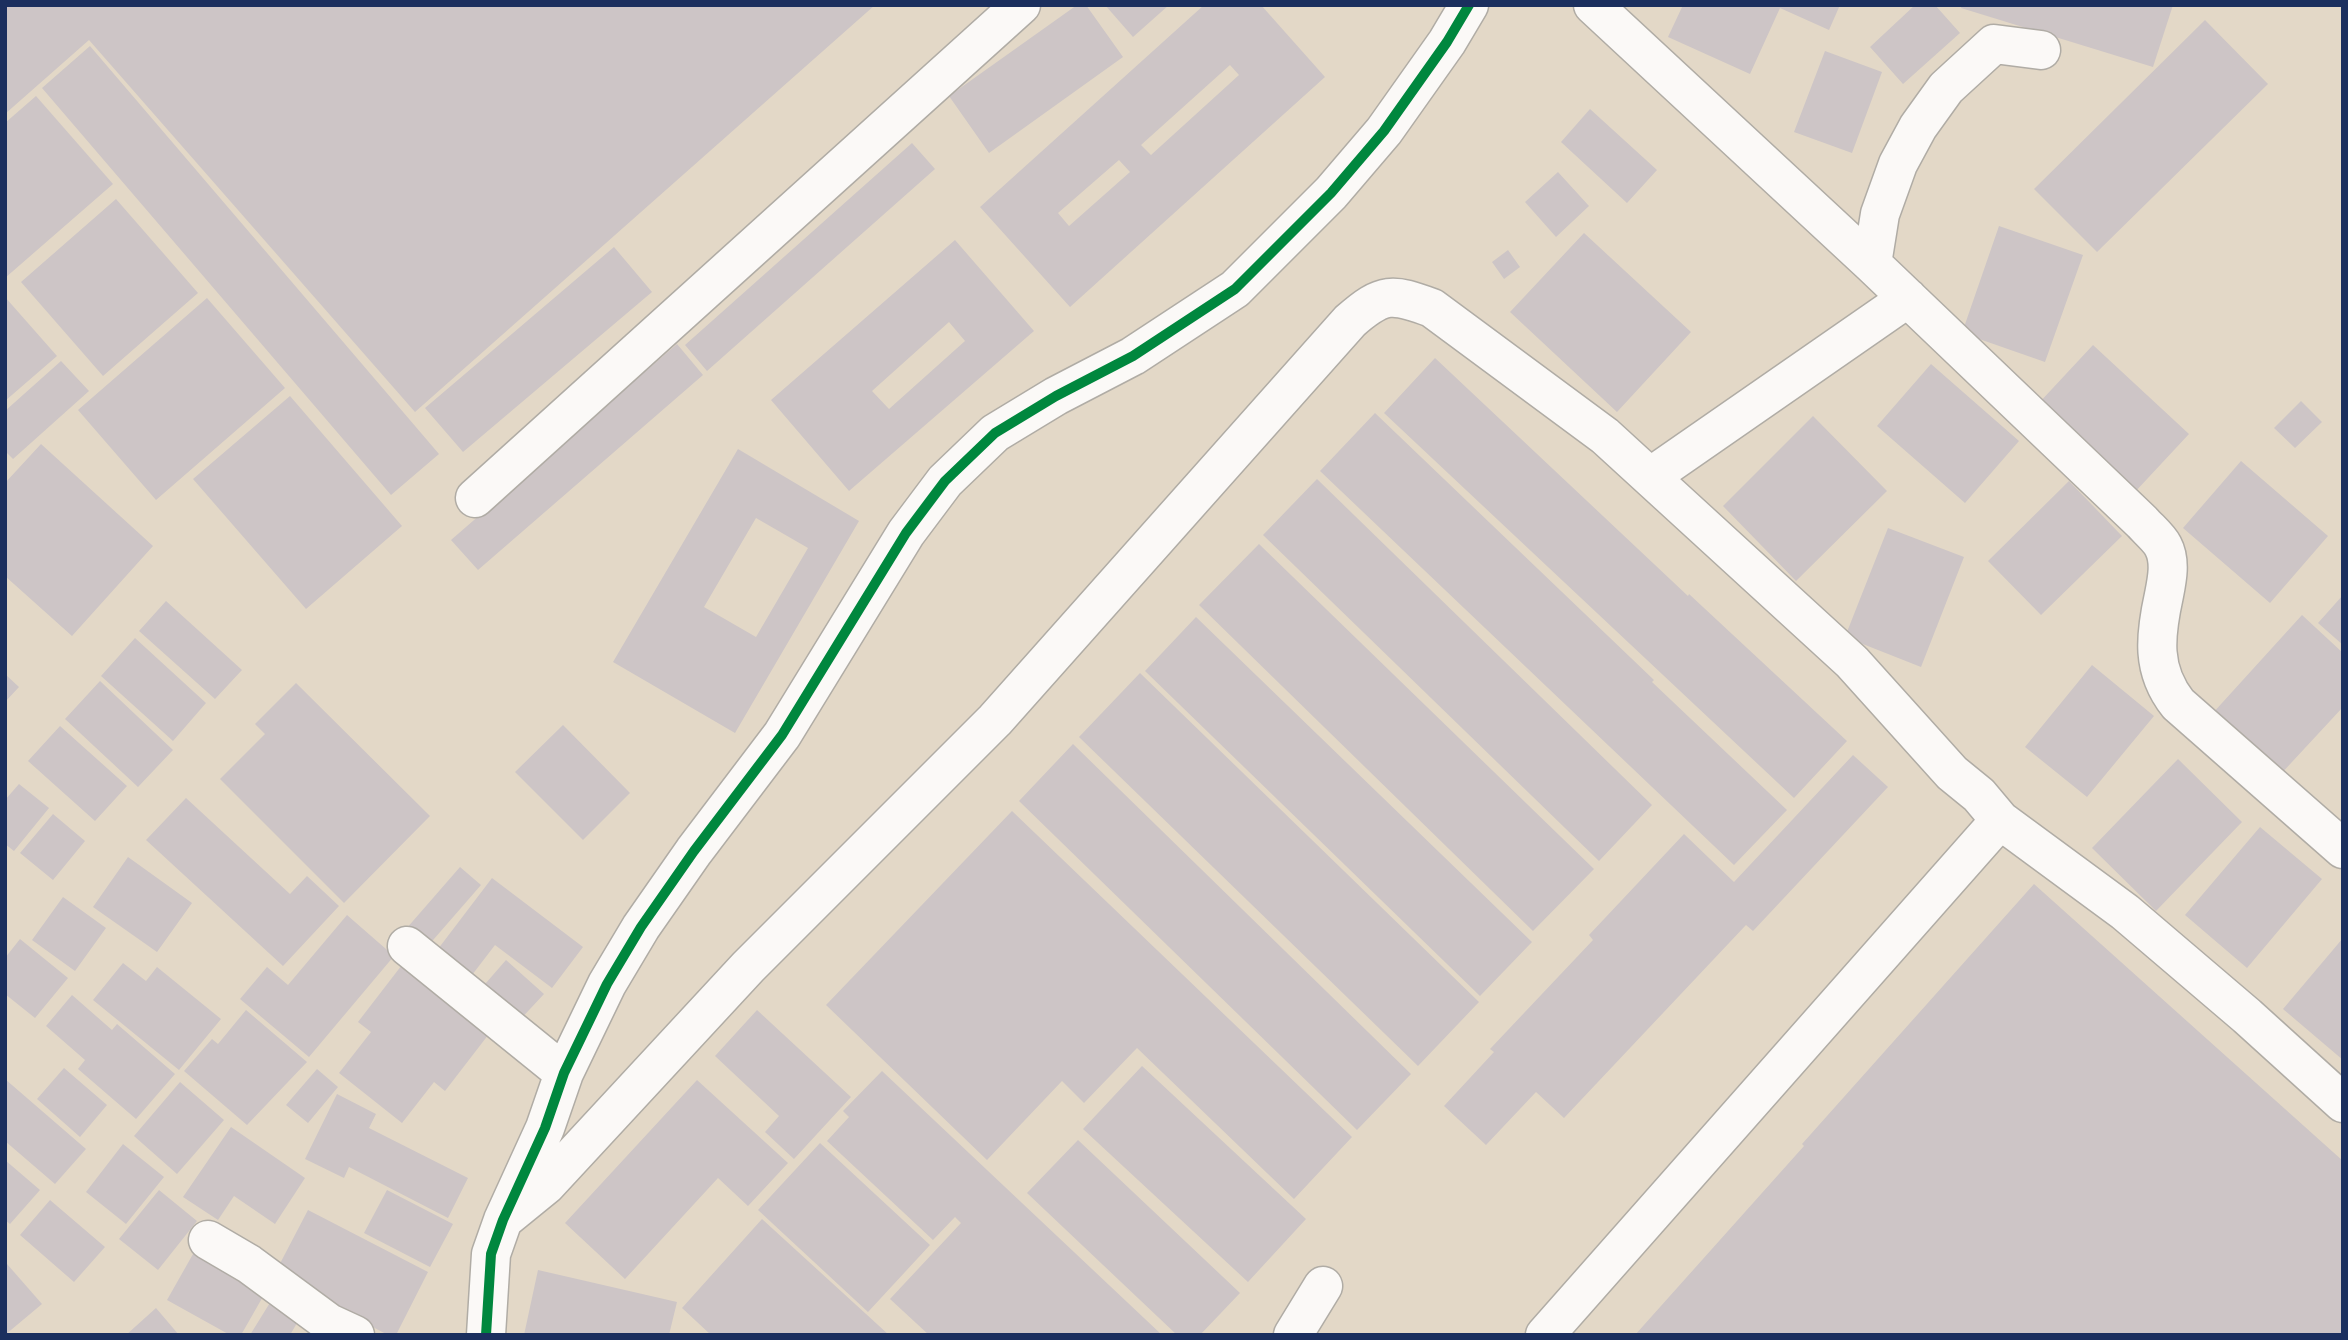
<!DOCTYPE html>
<html>
<head>
<meta charset="utf-8">
<style>
  body { margin:0 }
  #map { position:relative; width:2348px; height:1340px; overflow:hidden; background:#e3d8c7; font-family:"Playpen Sans",sans-serif }
  canvas { display:block }
  .frame { position:absolute; inset:0; border:7px solid #1b2f5e; pointer-events:none }
</style>
</head>
<body>
<div id="map">
<canvas width="2348" height="1340"></canvas>
<div class="frame"></div>
</div>
<script>
const c = document.querySelector('canvas').getContext('2d');
c.lineJoin = 'round';
function paint(path, color) { c.fillStyle = color; c.fill(path, 'evenodd'); }
function strokePath(path, color, width, dash) { c.strokeStyle = color; c.lineWidth = width; c.lineCap = dash ? 'butt' : 'round'; c.setLineDash(dash || []); c.stroke(path); }
paint(new Path2D(`
  M5 5H875L415 412 89 40 5 114Z
  M1077 5H1086L1123 57 989 153 949 96Z
  M1105 5H1169L1133 37Z
  M1204 5H1261L1325 77 1070 307 980 207ZM1230 65 1239 75 1151 155 1141 145ZM1119 160 1130 172 1069 226 1058 213Z
  M1683 5H1840L1829 30 1780 8 1750 74 1668 37Z
  M1915 5H1935L1960 33 1903 84 1870 47Z
  M1962 5H2173L2153 67 1961 8Z
  M2205 20 2268 84 2097 252 2034 189Z
  M90 46 439 454 391 495 42 88Z
  M1825 51 1882 72 1852 153 1794 132Z
  M36 96 113 184 5 278V123Z
  M1590 109 1657 170 1627 203 1561 142Z
  M912 143 935 169 707 371 685 345Z
  M1558 172 1589 206 1556 237 1525 202Z
  M116 199 198 293 103 376 21 282Z
  M1999 226 2083 255 2045 362 1962 333Z
  M1584 233 1691 332 1617 412 1510 312Z
  M955 240 1034 331 849 491 771 400ZM949 322 965 341 889 409 872 391Z
  M614 247 652 292 463 452 425 408Z
  M1508 250 1520 267 1504 279 1492 262Z
  M5 297 57 356 5 401Z
  M207 298 285 388 156 500 78 410Z
  M677 344 703 375 478 570 451 540Z
  M2093 345 2189 434 2134 493 2038 404Z
  M1435 358 1688 596 1689 594 1847 741 1794 798 1384 413Z
  M61 361 89 391 13 459 5 451V411Z
  M1931 364 2019 441 1965 503 1877 426Z
  M290 396 402 526 306 609 193 479Z
  M2301 401 2322 422 2295 448 2274 428Z
  M1375 413 1654 680 1652 682 1787 810 1734 865 1320 471Z
  M1813 416 1887 491 1796 581 1723 506Z
  M41 444 153 546 72 636 5 576V483Z
  M738 449 859 521 735 733 613 662ZM756 518 808 548 756 637 704 607Z
  M2241 461 2328 536 2270 603 2183 528Z
  M1317 479 1652 805 1599 861 1263 535Z
  M2069 481 2122 536 2041 615 1988 561Z
  M1888 528 1964 557 1921 667 1845 637Z
  M1259 544 1594 869 1533 931 1199 605Z
  M2343 595V645L2318 623Z
  M166 601 242 670 215 699 139 631Z
  M2302 615 2343 653V707L2279 776 2212 714Z
  M1196 617 1532 942 1480 996 1145 671Z
  M135 638 206 703 173 741 101 676Z
  M2092 665 2154 716 2087 797 2025 747Z
  M1140 673 1479 1002 1418 1066 1079 737Z
  M5 674 19 687 5 702Z
  M100 681 173 750 138 787 65 719Z
  M296 683 430 816 344 903 220 779 265 734 255 724Z
  M563 725 630 793 583 840 515 772Z
  M60 726 127 786 95 821 28 761Z
  M1073 744 1411 1074 1357 1130 1019 801Z
  M1853 755 1888 787 1753 931 1746 925 1564 1118 1536 1092 1486 1145 1444 1106 1494 1052 1490 1049 1593 940 1589 935 1684 834 1734 882Z
  M2178 759 2242 822 2156 911 2092 848Z
  M19 784 49 808 14 851 5 844V800Z
  M186 798 290 894 307 876 339 906 283 966 146 840Z
  M1012 811 1352 1137 1294 1199 1137 1048 1084 1103 1062 1081 987 1160 826 1005Z
  M53 814 85 841 53 880 20 853Z
  M2260 827 2322 879 2247 968 2185 915Z
  M128 857 192 903 157 952 93 907Z
  M460 867 481 885 427 947 406 929Z
  M492 878 583 947 552 988 495 945 472 975 438 949Z
  M2034 884 2343 1161V1335H1635L1804 1146 1802 1144Z
  M63 897 106 928 75 971 32 940Z
  M347 915 394 956 309 1057 240 999 267 967 288 985Z
  M2343 938V1060L2283 1009Z
  M20 939 68 978 35 1018 5 994V958Z
  M506 960 544 994 516 1024 479 991Z
  M405 961 492 1030 445 1091 434 1082 402 1123 339 1073 371 1032 358 1022Z
  M123 963 146 981 157 967 221 1019 179 1070 93 1000Z
  M72 995 112 1030 117 1024 175 1074 136 1119 78 1069 85 1060 46 1026Z
  M246 1010 307 1062 247 1125 184 1071 212 1039 218 1044Z
  M757 1010 851 1097 794 1159 765 1132 779 1116 715 1056Z
  M1142 1066 1306 1219 1248 1282 1083 1129Z
  M64 1068 107 1105 80 1137 37 1099Z
  M317 1069 338 1087 308 1123 286 1105Z
  M882 1071 1162 1335H929L890 1299 961 1223 955 1217 933 1240 827 1141 849 1117 843 1111Z
  M5 1079 86 1149 55 1184 5 1141Z
  M697 1080 788 1163 748 1206 718 1178 625 1279 565 1223Z
  M180 1082 224 1120 177 1174 134 1136Z
  M337 1094 376 1114 369 1128 468 1178 448 1218 349 1167 344 1178 305 1159Z
  M231 1127 305 1178 275 1224 234 1196 218 1220 183 1197Z
  M1078 1140 1240 1293 1200 1335H1177L1027 1193Z
  M820 1143 930 1245 868 1312 758 1210Z
  M123 1144 164 1177 126 1224 86 1192Z
  M5 1160 40 1190 10 1224 5 1220Z
  M159 1190 197 1221 158 1270 119 1239Z
  M387 1190 453 1224 430 1267 364 1233Z
  M50 1200 105 1247 74 1282 20 1235Z
  M308 1210 428 1272 396 1335H388L274 1275Z
  M762 1219 889 1335H711L682 1308Z
  M197 1247 269 1286 241 1335H230L167 1300Z
  M7 1264 42 1304 5 1335V1266Z
  M538 1270 677 1302 669 1335H524Z
  M276 1293 304 1311 290 1335H250Z
  M156 1308 179 1335H126Z`), '#cdc5c6');
const minor = new Path2D(`
  M1593 5 1872 264 2142 522C2148 529 2159 538 2163 546 2171 561 2167 580 2164 595 2155 636 2151 670 2178 704L2343 849
  M1872 264 1880 214 1898 164 1918 127 1946 88 1994 44 2041 50
  M1650 477 1908 298
  M475 498 1021 5
  M2000 820 2125 912 2247 1016 2343 1103
  M407 946 564 1073
  M503 1220 546 1185 748 967 995 720 1350 321C1383 292 1392 293 1432 308L1605 436 1852 662 1952 773 1979 795 2000 820 1545 1335
  M208 1240 249 1264 329 1323 355 1335
  M486 1335 491 1254 503 1220 545 1128 564 1073 607 984 641 927 694 851 782 735 906 533 945 481 995 433 1056 396 1133 356 1235 289 1331 193 1384 131 1447 42 1469 5
  M1293 1335 1323 1286`);
strokePath(minor, '#b0aca5', 41);
strokePath(minor, '#fbf9f7', 38);
strokePath(new Path2D(`
  M486 1335 491 1254 503 1220 545 1128 564 1073 607 984 641 927 694 851 782 735 906 533 945 481 995 433 1056 396 1133 356 1235 289 1331 193 1384 131 1447 42 1469 5`), '#00873e', 10);
</script>
</body>
</html>
